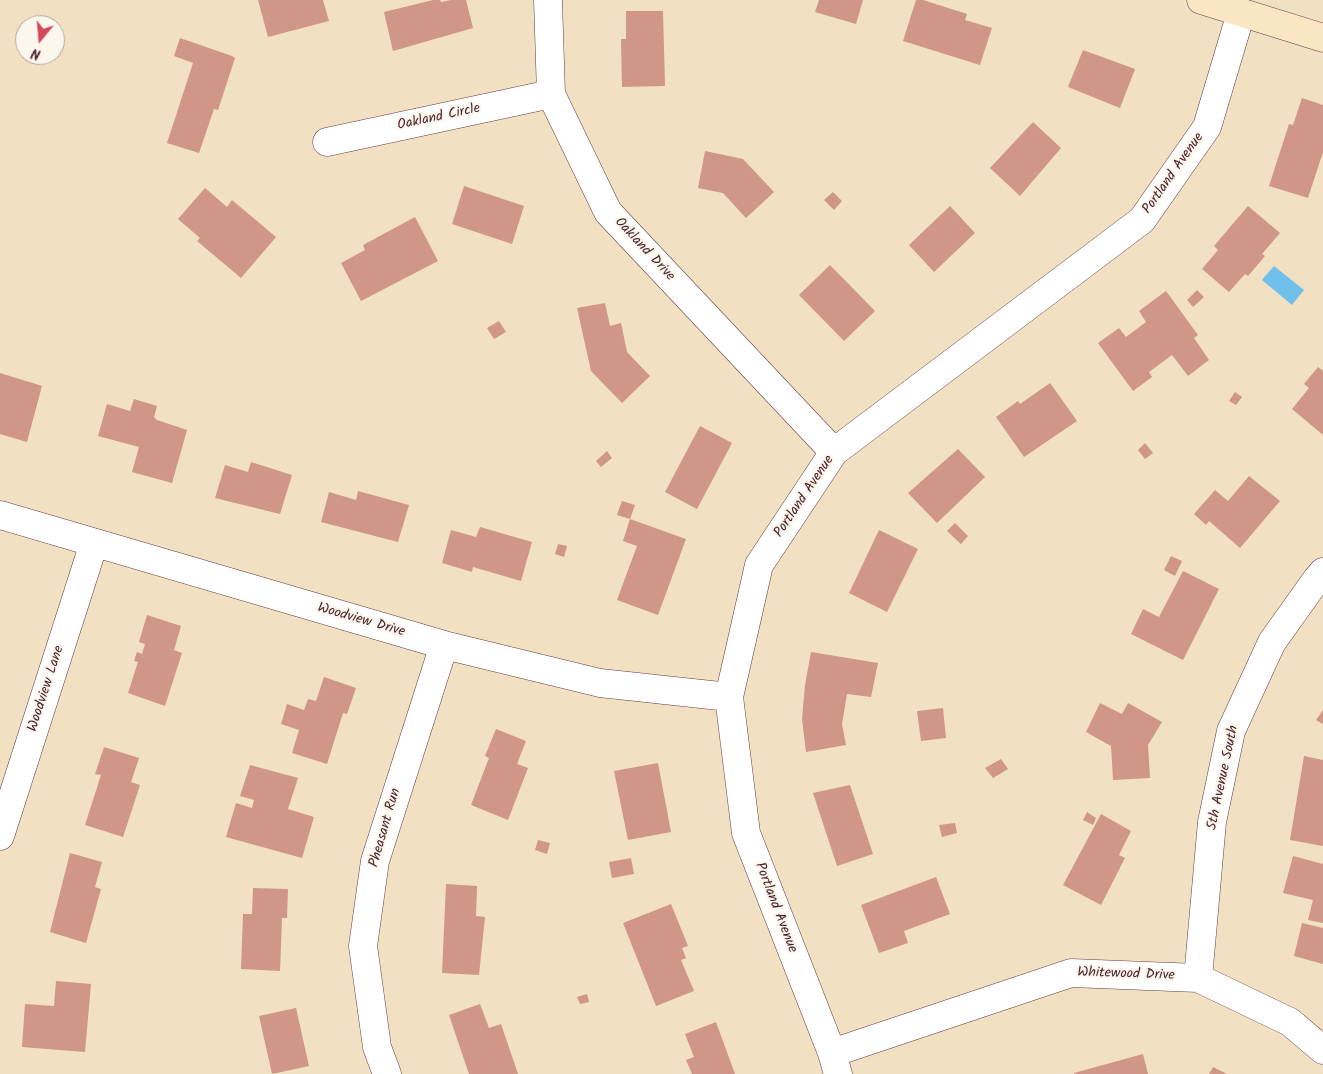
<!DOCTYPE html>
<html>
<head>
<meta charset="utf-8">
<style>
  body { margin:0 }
  #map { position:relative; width:1323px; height:1074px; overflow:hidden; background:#f1e0c2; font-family:Kalam,sans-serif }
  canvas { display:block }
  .north { position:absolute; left:15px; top:15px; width:50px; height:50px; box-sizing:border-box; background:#fbf7ec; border:1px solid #b4a19f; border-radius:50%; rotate:197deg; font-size:14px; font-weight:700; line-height:20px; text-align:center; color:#4a1f2b }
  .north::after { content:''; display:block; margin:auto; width:18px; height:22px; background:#d1495b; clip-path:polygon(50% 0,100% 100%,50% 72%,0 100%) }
</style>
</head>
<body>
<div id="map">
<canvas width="1323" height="1074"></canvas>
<div class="north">N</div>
</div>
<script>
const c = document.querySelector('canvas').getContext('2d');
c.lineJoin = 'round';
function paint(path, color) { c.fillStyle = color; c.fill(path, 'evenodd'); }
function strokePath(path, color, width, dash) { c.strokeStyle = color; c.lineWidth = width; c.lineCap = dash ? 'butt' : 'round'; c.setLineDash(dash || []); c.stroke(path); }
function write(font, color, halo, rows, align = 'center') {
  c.font = font + ' Kalam,sans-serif'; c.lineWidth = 4.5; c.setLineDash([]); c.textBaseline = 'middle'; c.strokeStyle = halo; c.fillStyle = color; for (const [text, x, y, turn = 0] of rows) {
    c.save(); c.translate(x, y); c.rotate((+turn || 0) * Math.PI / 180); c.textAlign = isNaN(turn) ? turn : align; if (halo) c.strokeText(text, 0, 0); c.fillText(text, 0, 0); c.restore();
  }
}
paint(new Path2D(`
  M1274 266 1304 290 1292 305 1262 280Z`), '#71c0eb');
paint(new Path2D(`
  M258 0H323L329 21 268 37Z
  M433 0H440L441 2 451 0H466L473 28 393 51 384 12Z
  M819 0H863L856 24 815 12Z
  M916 0H923L967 14 965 20 992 28 980 65 903 41Z
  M626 11H663L665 86 622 87 621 39H626Z
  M180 38 232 56 235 58 218 110 214 109 199 153 167 143 193 63 174 56Z
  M1083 50 1135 69 1120 108 1068 87Z
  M1302 98 1323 105V152L1308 198 1269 186 1289 124 1293 125Z
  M1033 122 1061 148 1020 196 990 168Z
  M705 151 743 159 774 192 746 218 723 193 698 188Z
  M464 186 524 206 512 244 452 224Z
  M205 188 227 207 232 200 276 237 241 278 197 241 200 238 178 219Z
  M833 192 842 201 834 210 824 200Z
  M950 206 975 233 934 272 909 245Z
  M1248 206 1280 233 1262 254 1265 256 1248 276 1245 274 1229 292 1202 269 1218 250 1214 246Z
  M415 217 438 261 361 301 341 263 365 250 363 245Z
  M830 265 875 311 844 341 799 295Z
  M1197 290 1204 297 1193 307 1187 300Z
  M1166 291 1198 335 1194 338 1209 360 1188 376 1172 355 1149 372 1152 377 1133 391 1098 343 1119 328 1126 337 1146 322 1139 311Z
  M605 303 610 326 621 323 627 352 650 376 622 403 591 371 577 308Z
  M499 321 506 332 494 339 487 328Z
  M1318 367 1323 371V435L1292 409 1309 388 1304 384Z
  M0 373 42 386 27 442 0 434Z
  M1050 383 1077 421 1024 457 996 417 1018 401 1020 404Z
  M1235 392 1242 397 1236 405 1229 401Z
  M134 399 157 406 154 417 157 420 187 430 172 483 132 472 139 447 98 436 107 404 130 411Z
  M700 426 732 443 697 509 665 492Z
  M1145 443 1153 453 1145 459 1138 450Z
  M958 449 985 477 937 523 908 493Z
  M607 451 612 458 601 467 596 461Z
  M251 462 292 475 280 514 215 498 225 465 248 472Z
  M1249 476 1280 501 1240 548 1209 521 1206 525 1194 514 1215 490 1228 501Z
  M358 491 409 505 398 542 321 522 329 492 356 500Z
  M622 501 635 505 630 519 617 515Z
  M630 519 686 539 658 615 617 600 637 546 623 541Z
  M955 523 968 536 961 544 947 531Z
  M480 527 532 542 521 581 473 567 472 572 442 563 451 530 476 537Z
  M879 530 918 549 887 612 849 593Z
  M558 544 567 546 564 557 555 554Z
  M1171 556 1182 561 1175 576 1164 570Z
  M1183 571 1219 589 1183 660 1131 634 1143 609 1159 617Z
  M147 615 181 626 174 650 182 653 165 706 128 693 138 662 134 661 137 652 142 654 145 644 139 642Z
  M811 652 878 663 871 697 847 694 842 724 846 745 806 752 802 719 805 685Z
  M324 677 356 688 347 714 343 713 327 764 292 753 299 730 281 724 287 704 304 710 308 699 316 701Z
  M1100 703 1122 714 1128 703 1162 722 1148 745 1150 778 1113 780 1111 746 1086 732Z
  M943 708 946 738 921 741 917 711Z
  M1323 710V724L1316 720Z
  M496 729 526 741 517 764 528 768 508 820 471 805 489 758 485 756Z
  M104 747 139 758 131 782 140 785 123 837 85 825 101 775 95 774Z
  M1304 756 1323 760V846L1290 840Z
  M1001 759 1008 769 993 778 985 768Z
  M658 763 671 832 628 840 614 771Z
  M250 765 298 778 288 809 314 817 302 858 226 837 236 803 252 808 254 800 240 796Z
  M850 785 873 854 837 866 813 793Z
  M1087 812 1096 818 1093 825 1083 820Z
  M1101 814 1131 831 1119 855 1125 858 1101 905 1063 885Z
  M955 823 957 833 942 837 939 825Z
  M538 840 550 843 547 854 535 850Z
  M70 853 102 862 95 887 101 889 86 943 50 932Z
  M1293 856 1323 864V923L1308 920 1313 900 1283 893Z
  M631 858 634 874 612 878 609 862Z
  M936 877 950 914 904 931 908 943 879 953 861 905Z
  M446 884 477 886 476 916 485 917 479 975 442 973Z
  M253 888 288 889 287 918H282L280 971 241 969 243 914H252Z
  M671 904 688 946 682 948 686 958 681 960 694 991 656 1006 623 923Z
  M1302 923 1323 928V964L1294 956Z
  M56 981 91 984 85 1052 22 1047 25 1004 54 1006Z
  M587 994 589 1002 580 1004 577 997Z
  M480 1004 489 1028 501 1024 518 1074H469L449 1015Z
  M296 1008 309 1066 272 1074 259 1016Z
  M716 1022 735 1074H692L686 1060 694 1057 685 1034Z
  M1143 1054 1148 1074H1074V1073Z
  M1213 1067 1227 1074H1209Z`), '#d09687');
const street = new Path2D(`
  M548 0 551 94 608 212 834 452
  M327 142 551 94
  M0 515 444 645 600 683 729 697
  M0 836 94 543
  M1198 978 1212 822 1231 731 1272 642 1317 579 1323 572
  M832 1053 1071 973 1198 978 1290 1022 1323 1050
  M387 1074 377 1047 363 946 375 861 444 645
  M838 1074 832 1053 746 833 729 697 759 565 834 452 1142 220 1207 127 1241 13`);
const secondary = new Path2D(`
  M1201 0 1323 38`);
strokePath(street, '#633c42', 29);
strokePath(secondary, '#633c42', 29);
strokePath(street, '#fff', 28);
strokePath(secondary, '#fbe6c4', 28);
write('14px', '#4a1f2b', '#fbf7ec', [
  ["Oakland Circle",439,118,-12],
  ["Portland Avenue",1174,174,-55],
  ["Oakland Drive",644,250,47],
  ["Portland Avenue",805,497,-56],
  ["Woodview Drive",361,621,16],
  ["Woodview Lane",47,689,-72],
  ["5th Avenue South",1224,778,-78],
  ["Pheasant Run",386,828,-74],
  ["Portland Avenue",775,908,69],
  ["Whitewood Drive",1126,975,2]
]);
</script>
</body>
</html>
